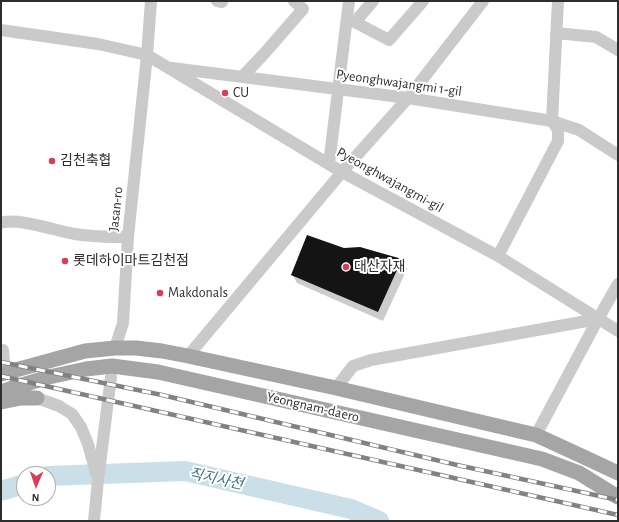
<!DOCTYPE html>
<html>
<head>
<meta charset="utf-8">
<style>
  body { margin:0 }
  #map { position:relative; width:619px; height:522px; overflow:hidden; background:#fff; font-family:"Alegreya Sans",sans-serif }
  canvas { display:block }
  .frame { position:absolute; inset:0; border:2px solid #2d2d2d; pointer-events:none }
  .north { position:absolute; left:16px; top:466px; width:40px; height:40px; box-sizing:border-box; background:#fff; border:1px solid #ababab; border-radius:50%; rotate:182deg; font-size:11px; font-weight:700; line-height:16px; text-align:center; color:#2d2d2d }
  .north::after { content:''; display:block; margin:auto; width:14px; height:18px; background:#d63e55; clip-path:polygon(50% 0,100% 100%,50% 72%,0 100%) }
</style>
</head>
<body>
<div id="map">
<canvas width="619" height="522"></canvas>
<div class="frame"></div>
<div class="north">N</div>
</div>
<script>
const c = document.querySelector('canvas').getContext('2d');
c.lineJoin = 'round';
function paint(path, color) { c.fillStyle = color; c.fill(path, 'evenodd'); }
function strokePath(path, color, width, dash) { c.strokeStyle = color; c.lineWidth = width; c.lineCap = dash ? 'butt' : 'round'; c.setLineDash(dash || []); c.stroke(path); }
function write(font, color, halo, rows, align = 'center') {
  c.font = font + ' "Alegreya Sans","Noto Sans KR",sans-serif'; c.lineWidth = 4; c.setLineDash([]); c.textBaseline = 'middle'; c.strokeStyle = halo; c.fillStyle = color; for (const [text, x, y, turn = 0] of rows) {
    c.save(); c.translate(x, y); c.rotate((+turn || 0) * Math.PI / 180); c.textAlign = isNaN(turn) ? turn : align; if (halo) c.strokeText(text, 0, 0); c.fillText(text, 0, 0); c.restore();
  }
}
paint(new Path2D(`
  M344 249 402 260 407 269 383 321 297 283 292 274Z`), '#0003');
strokePath(new Path2D(`
  M48 476 185 471 351 509 379 521
  M1 491 24 484`), '#cadfe8', 20);
paint(new Path2D(`
  M307 235 344 248 360 247 402 259 378 312 291 275Z`), '#141414');
strokePath(new Path2D(`
  M217 1 222 2
  M347 18 389 40 423 1
  M355 22 373 1
  M1 30 98 44 147 55 342 172 498 256 618 331
  M556 33 596 37 618 50
  M172 68 408 98 552 121 579 130 618 155
  M242 77 263 55 303 9 294 1
  M329 164 349 1
  M1 223C17 217 56 231 75 234 93 237 110 237 128 237
  M498 256 558 141V130L552 121 558 1
  M115 348 123 323 128 237 147 55 151 1
  M3 350 4 363
  M188 356 342 172 408 98 483 1
  M336 388 353 366 371 360 598 319
  M37 398 59 406 72 414 81 427 88 444 96 473
  M536 435 598 319 618 284
  M94 521 98 480 111 377`), '#cacaca', 12);
strokePath(new Path2D(`
  M1 374 85 351 115 348H136L162 351 188 356 336 388 536 435 586 458 618 473
  M1 392 12 388 49 377 86 369 112 366 158 372 542 459 579 473 618 497
  M1 402 21 398H37`), '#a5a5a5', 15);
const rail = new Path2D(`
  M1 362 162 395 457 465 618 500
  M1 376 618 515`);
strokePath(rail, '#828282', 4.5);
strokePath(rail, '#fff', 3, [9]);
for (const [x, y, r, color] of [
  [225,93,4,"#d63e55"],
  [52,161,4,"#d63e55"],
  [65,261,4,"#d63e55"],
  [346,267,4,"#d63e55"],
  [160,293,4,"#d63e55"]
]) { const dot = new Path2D(); dot.arc(x, y, r, 0, 2 * Math.PI); c.fillStyle = color; c.fill(dot); strokePath(dot, '#fff', 1.5); }
write('14px', '#2d2d2d', '#fff', [
  ["Pyeonghwajangmi 1-gil",399,83,8],
  ["Pyeonghwajangmi-gil",390,180,29],
  ["Jasan-ro",116,209,-84],
  ["Yeongnam-daero",313,407,13]
]);
write('14px', '#2d2d2d', '#fff', [
  ["CU",233,93],
  ["김천축협",60,161],
  ["롯데하이마트김천점",73,261],
  ["대산자재",354,267],
  ["Makdonals",168,293]
], 'left');
write('italic 15px', '#437288', '#fff', [
  ["직지사천",216,479,12]
]);
</script>
</body>
</html>
